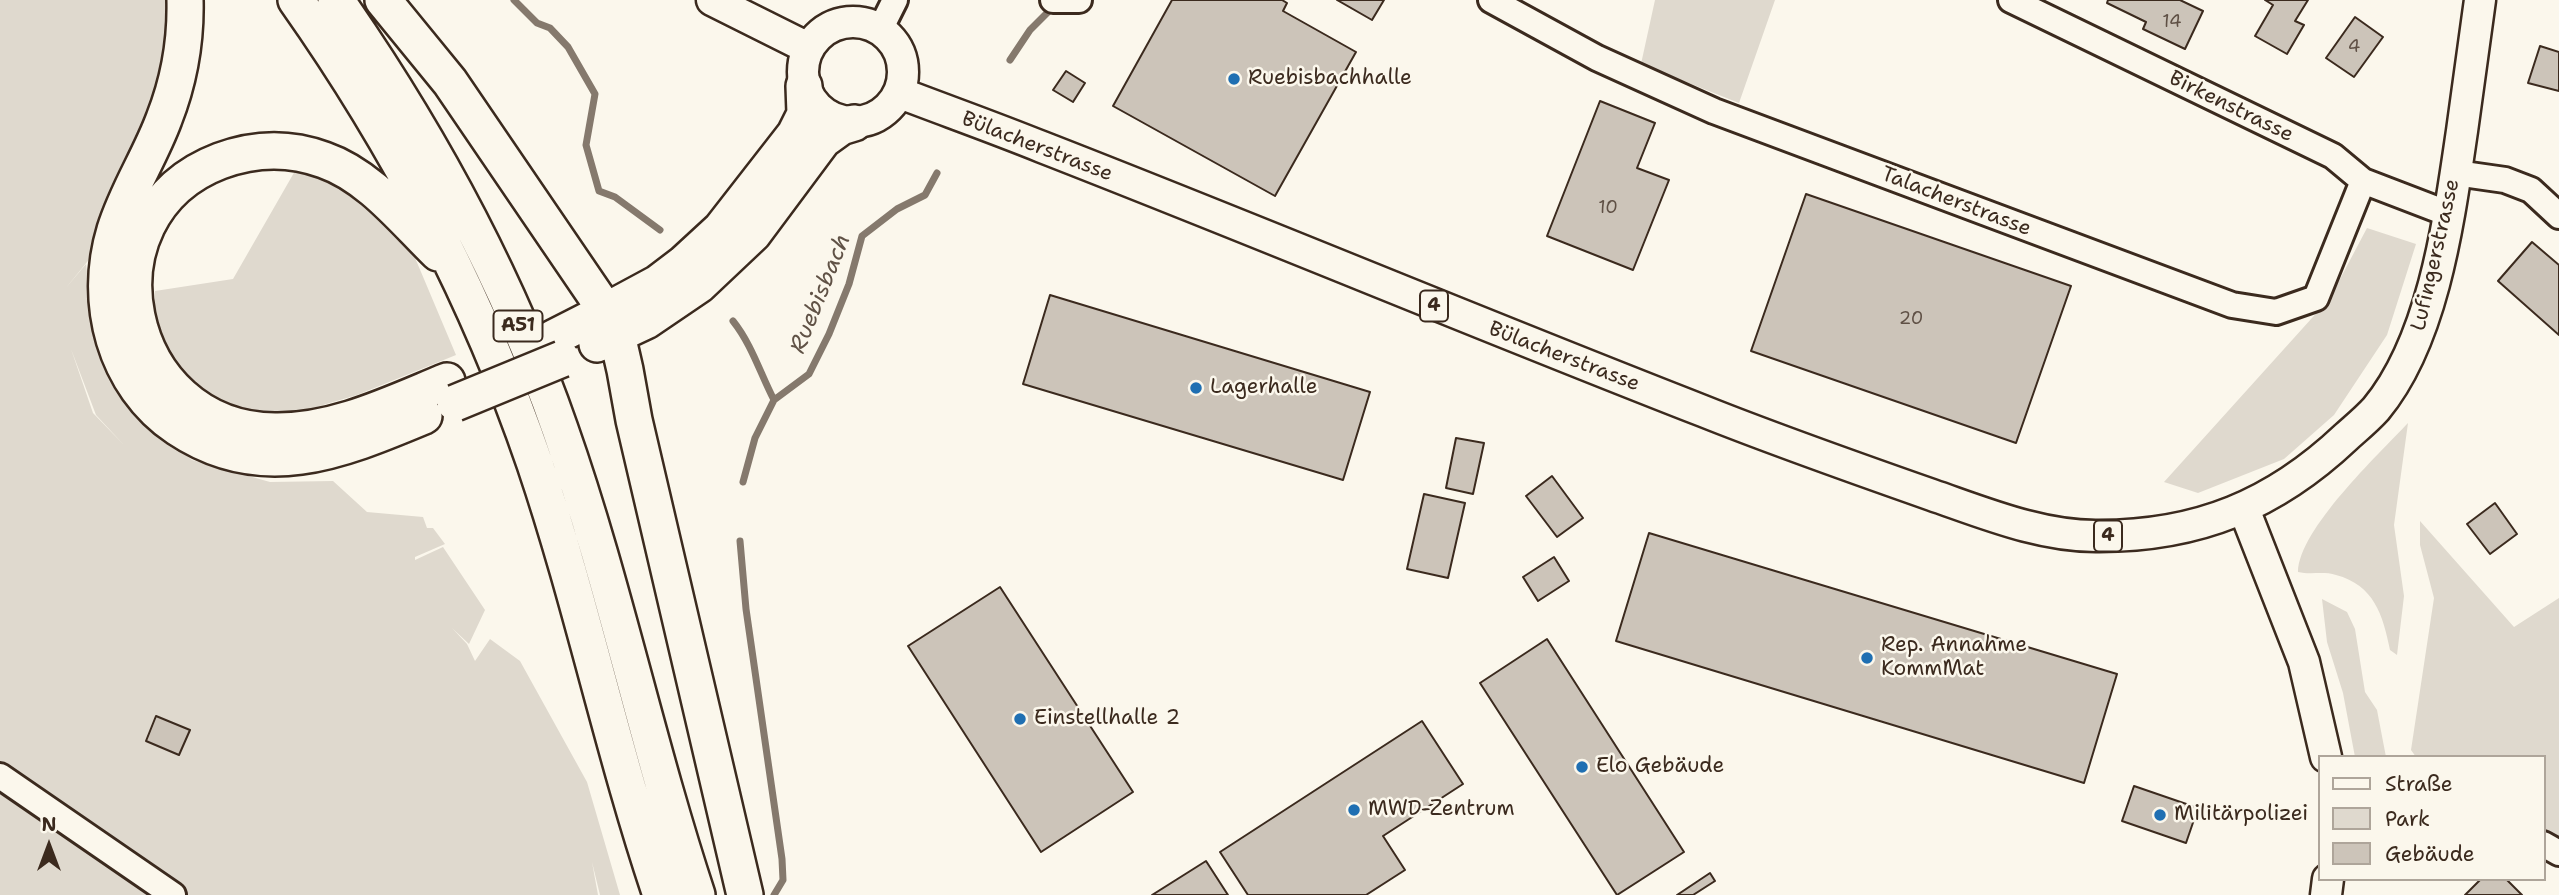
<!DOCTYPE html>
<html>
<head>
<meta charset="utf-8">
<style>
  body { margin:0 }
  #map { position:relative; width:2559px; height:895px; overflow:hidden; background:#fbf7ec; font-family:"Shantell Sans",sans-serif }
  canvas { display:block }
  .legend { position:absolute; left:2318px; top:755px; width:228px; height:126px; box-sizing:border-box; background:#fbf7ec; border:2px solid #aea59a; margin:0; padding:9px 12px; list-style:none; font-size:21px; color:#3b2a1e }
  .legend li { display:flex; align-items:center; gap:14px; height:35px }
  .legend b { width:35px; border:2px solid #aea59a }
  .north { position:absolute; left:14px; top:811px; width:70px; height:70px; -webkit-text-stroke:5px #fbf7ec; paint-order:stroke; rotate:0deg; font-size:19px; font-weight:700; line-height:28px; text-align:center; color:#3b2a1e }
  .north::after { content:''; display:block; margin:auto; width:24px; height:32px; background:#3b2a1e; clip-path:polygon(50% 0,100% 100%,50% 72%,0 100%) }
</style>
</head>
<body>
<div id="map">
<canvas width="2559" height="895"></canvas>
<ul class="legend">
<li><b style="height:9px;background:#fbf7ec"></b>Straße</li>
<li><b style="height:19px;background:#dfd9ce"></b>Park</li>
<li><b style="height:19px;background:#ccc4b9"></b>Gebäude</li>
</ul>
<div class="north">N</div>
</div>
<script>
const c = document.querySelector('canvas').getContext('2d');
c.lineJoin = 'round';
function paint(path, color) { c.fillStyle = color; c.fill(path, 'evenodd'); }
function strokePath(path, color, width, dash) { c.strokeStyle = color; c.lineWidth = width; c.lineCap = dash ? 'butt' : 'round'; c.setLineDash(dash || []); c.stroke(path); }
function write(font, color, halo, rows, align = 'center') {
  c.font = font + ' "Shantell Sans",sans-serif'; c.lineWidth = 5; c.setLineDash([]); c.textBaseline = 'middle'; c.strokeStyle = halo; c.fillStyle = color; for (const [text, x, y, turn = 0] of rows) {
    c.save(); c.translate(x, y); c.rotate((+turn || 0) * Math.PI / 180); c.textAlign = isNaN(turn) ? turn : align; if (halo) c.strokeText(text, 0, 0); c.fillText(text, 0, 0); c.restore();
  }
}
paint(new Path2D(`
  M0 0H175L167 71 96 251 65 289 86 264 96 345 129 410 192 460 270 482 333 481 367 512 423 517 427 528H433L445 544 415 557V560L443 547 485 610 469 644 452 628 467 644 475 661 490 639 520 661 587 782 620 895H600L592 862 598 895H0ZM71 349 96 415 124 445 93 413Z
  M1655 0H1775L1739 103 1641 64Z
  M299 164 377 207 413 253 456 355 357 395 289 415 228 406 185 377 154 333 155 291 233 279Z
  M2367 228 2416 244 2387 335 2334 415 2284 459 2198 493 2164 482 2330 298Z
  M2408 423 2394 525 2404 596 2397 655 2390 650C2383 615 2374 585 2336 575 2324 571 2310 575 2298 572 2299 529 2378 455 2408 423Z
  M2420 521 2514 627 2559 598V840L2543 831V757H2416L2411 750 2434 598 2420 545Z
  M2322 599 2347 612 2355 629 2365 692 2377 710 2386 757H2355L2343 693 2327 642Z`), '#dfd9ce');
strokePath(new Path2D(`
  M514 0 537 23 550 28 568 47 595 94 586 145 599 191 615 197 660 230
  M1010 60 1030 30 1054 6
  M733 321C752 345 760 373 774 400
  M743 482 755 438 774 400 809 374 829 334 849 284 862 236 897 209 925 195 937 173
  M740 541 746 609 782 859 783 880 774 895`), '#85796d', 7);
const building = new Path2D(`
  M1172 0H1282L1287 3 1283 11 1356 52 1275 196 1113 106Z
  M1337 0H1384L1372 20Z
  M2108 0H2180L2203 11 2185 49 2143 29 2146 22 2107 3Z
  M2265 0H2308L2295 21 2304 25 2287 54 2255 36 2273 5Z
  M2355 17 2383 37 2354 77 2326 58Z
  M2540 46 2559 52V91L2528 83Z
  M1066 71 1085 83 1073 102 1053 90Z
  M1600 101 1655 123 1637 168 1669 180 1633 270 1547 236Z
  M1806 194 2071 286 2016 443 1751 351Z
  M2532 242 2559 265V335L2498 281Z
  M1050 295 1370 392 1343 480 1023 384Z
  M1456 438 1484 443 1473 494 1446 488Z
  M1552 476 1583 518 1557 537 1526 496Z
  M1424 494 1465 503 1448 578 1407 569Z
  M2495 503 2517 534 2490 554 2467 524Z
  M1649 533 2117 674 2084 783 1616 641Z
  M1554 557 1569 581 1538 601 1523 577Z
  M1000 587 1133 792 1041 852 908 646Z
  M1547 639 1684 852 1617 895 1480 683Z
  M156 716 190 730 179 755 146 741Z
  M1422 721 1463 784 1383 836 1405 870 1366 895H1248L1220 852Z
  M2134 786 2198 808 2186 843 2122 821Z
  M1206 861 1228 895H1152Z
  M1710 873 1715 881 1693 895H1677Z
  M2481 879H2506L2522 895H2465Z`);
paint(building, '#ccc4b9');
strokePath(building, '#3b2a1e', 2);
const minor = new Path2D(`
  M1053 0H1079
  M1491 0 1597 58 1714 111 2232 305 2276 312 2316 298 2363 181
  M2011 0 2333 156 2363 181 2449 214
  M880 30 895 0
  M2456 173 2505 180 2531 190 2559 216
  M0 776 173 895
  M2543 844 2559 853`);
const major = new Path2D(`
  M712 0 808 48
  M803 72a50 50 0 1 1 100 0a50 50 0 1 1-100 0Z
  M900 93C947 111 995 128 1042 147 1263 233 1482 325 1703 411 1778 441 1855 468 1932 495 1984 513 2042 537 2099 536 2198 536 2274 505 2346 437 2356 428 2367 419 2376 409 2434 339 2449 219 2462 131 2468 87 2474 44 2480 0
  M2244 509 2304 662 2326 757
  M2326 895 2328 879`);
const highway = new Path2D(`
  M185 0C186 41 179 81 164 119 150 157 127 191 115 230 93 302 114 385 178 428 262 484 340 451 424 416
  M296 0C397 143 478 298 535 464 583 606 613 753 661 895
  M336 0C428 132 507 277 560 429 614 582 646 741 697 895
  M383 0 450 82 606 311 658 283 683 264 721 229 795 134 805 114 804 86
  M438 253C404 220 370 176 324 160 289 147 255 148 220 161 78 215 122 430 275 431 335 432 393 403 447 381
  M553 338 606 311 617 335 625 370 634 420 745 895
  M597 344 646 321 699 285 753 234 823 140 841 127 854 123`);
strokePath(minor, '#3b2a1e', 30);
strokePath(major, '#3b2a1e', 35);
strokePath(highway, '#3b2a1e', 40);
strokePath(minor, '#fbf7ec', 24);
strokePath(major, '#fbf7ec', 30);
strokePath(highway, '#fbf7ec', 35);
const highwayBridge = new Path2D(`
  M455 403 562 359`);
strokePath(highwayBridge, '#3b2a1e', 40, []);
strokePath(highwayBridge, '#fbf7ec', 35);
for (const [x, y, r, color] of [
  [1234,79,7,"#1f6fb2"],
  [1196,388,7,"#1f6fb2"],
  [1867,658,7,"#1f6fb2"],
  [1020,719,7,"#1f6fb2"],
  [1582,767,7,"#1f6fb2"],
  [1354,810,7,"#1f6fb2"],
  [2160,815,7,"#1f6fb2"]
]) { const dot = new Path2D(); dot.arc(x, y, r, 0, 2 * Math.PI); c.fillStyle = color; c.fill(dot); strokePath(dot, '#fbf7ec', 2.5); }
write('18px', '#5f5045', null, [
  ["14",2172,22],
  ["4",2354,47],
  ["10",1608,208],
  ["20",1911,319]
]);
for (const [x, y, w] of [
  [1434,306,28],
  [518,326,49],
  [2108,536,28]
]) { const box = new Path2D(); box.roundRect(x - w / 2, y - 15.5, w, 31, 5); c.fillStyle = '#fbf7ec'; c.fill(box); strokePath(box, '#3b2a1e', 2); }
write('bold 19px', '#3b2a1e', null, [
  ["4",1434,306],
  ["A51",518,326],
  ["4",2108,536]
]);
write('21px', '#3b2a1e', '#fbf7ec', [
  ["Ruebisbachhalle",1248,79],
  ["Lagerhalle",1210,388],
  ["Rep. Annahme",1881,646],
  ["KommMat",1881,670],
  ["Einstellhalle 2",1034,719],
  ["Elo Gebäude",1596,767],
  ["MWD-Zentrum",1368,810],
  ["Militärpolizei",2174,815]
], 'left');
write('21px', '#3b2a1e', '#fbf7ec', [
  ["Birkenstrasse",2231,107,26],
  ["Bülacherstrasse",1037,147,21],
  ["Talacherstrasse",1956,202,21],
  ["Lufingerstrasse",2436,255,-77],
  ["Bülacherstrasse",1564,357,21]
]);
write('italic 23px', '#605246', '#fbf7ec', [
  ["Ruebisbach",821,294,-68]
]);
</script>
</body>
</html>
